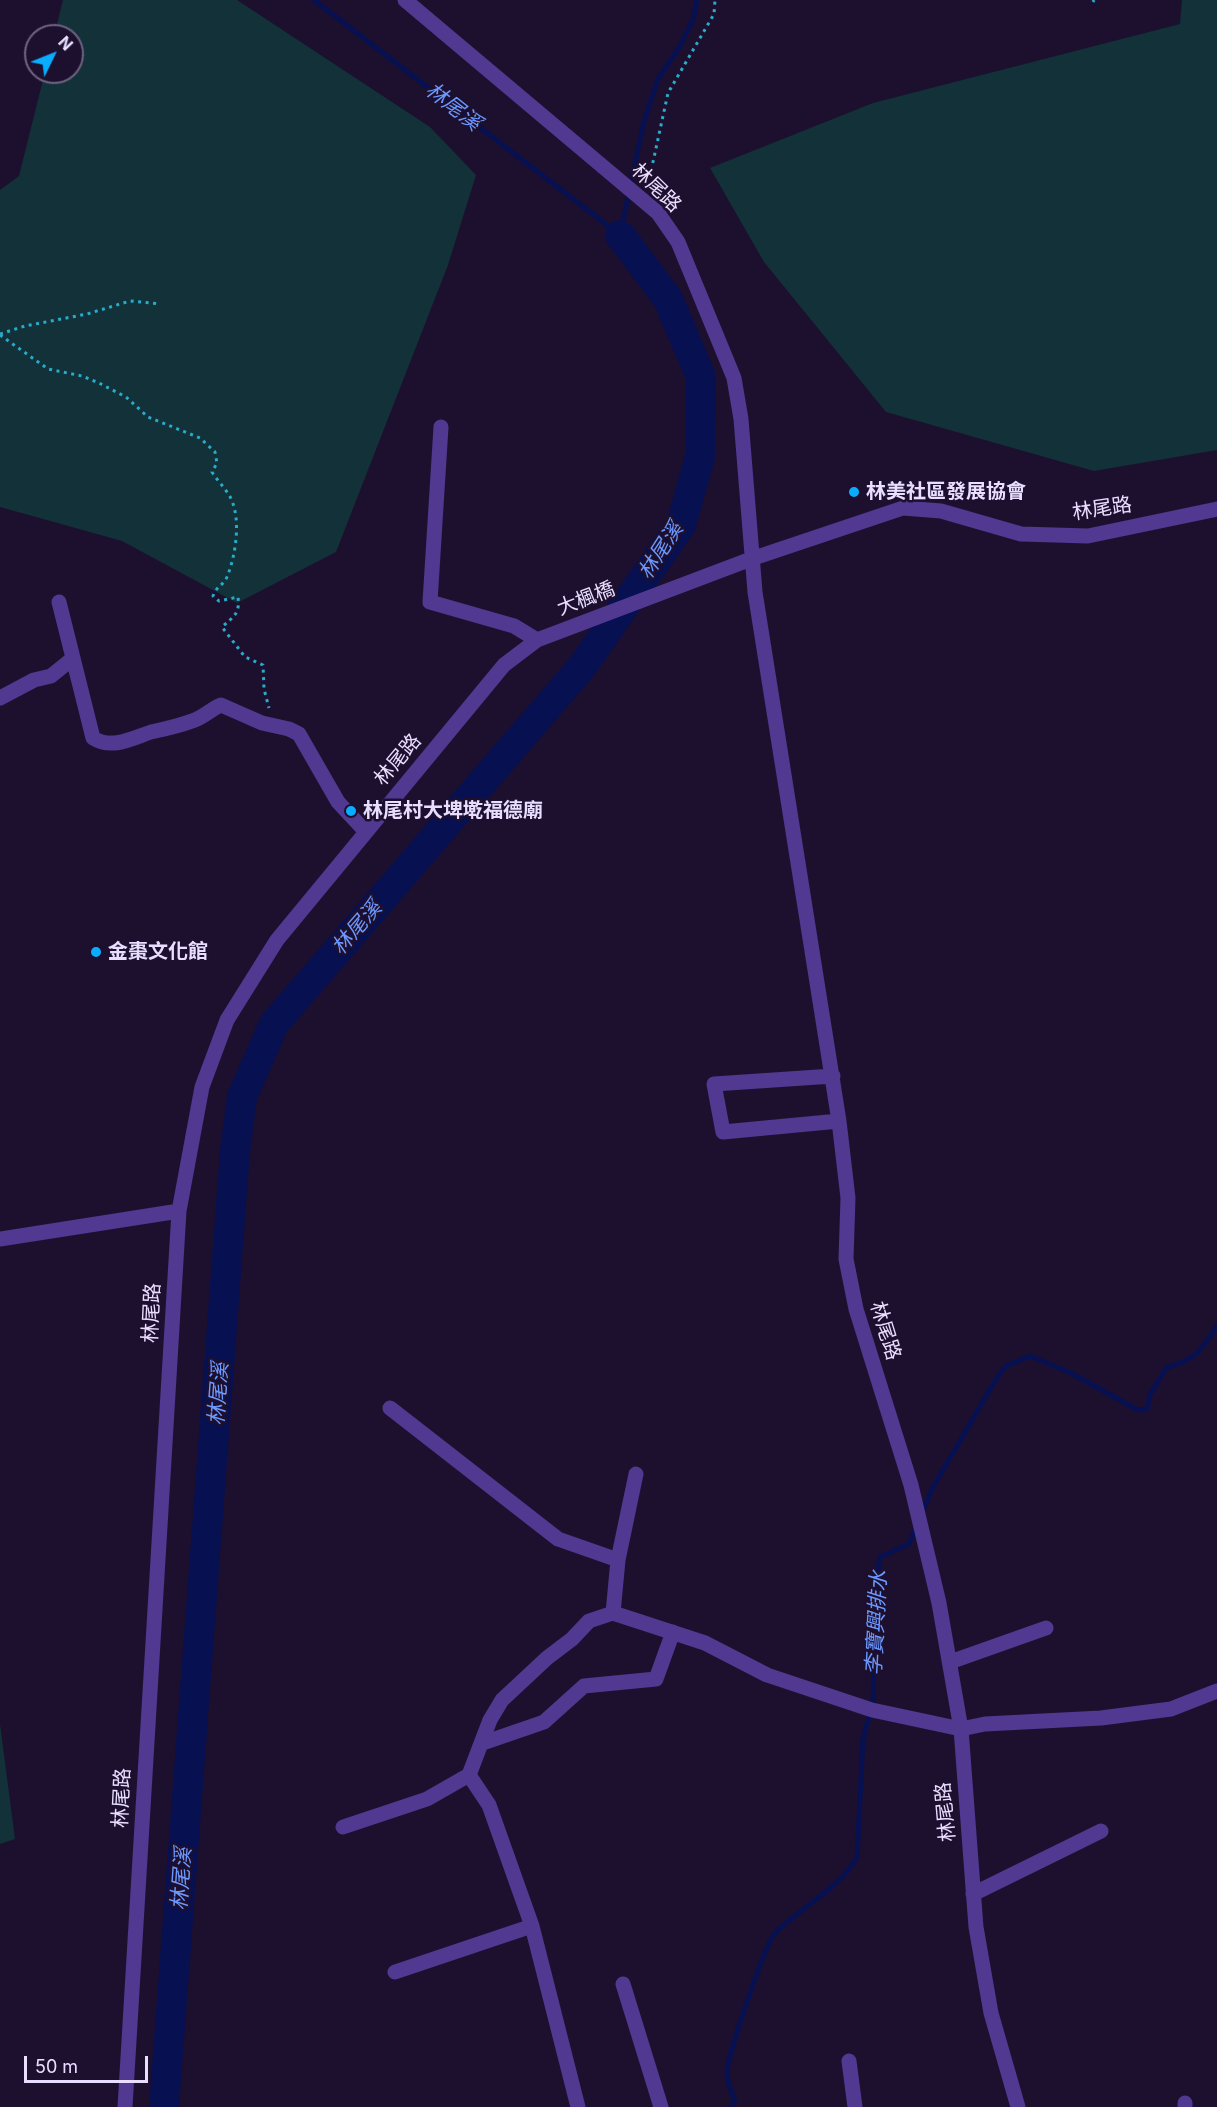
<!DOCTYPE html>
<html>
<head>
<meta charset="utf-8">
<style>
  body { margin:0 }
  #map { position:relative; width:1217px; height:2107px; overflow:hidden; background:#1d102f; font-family:Inter,sans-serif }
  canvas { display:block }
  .north { position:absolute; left:24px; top:24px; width:60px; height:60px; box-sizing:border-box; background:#1d102f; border:2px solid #6f6282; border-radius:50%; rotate:47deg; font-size:16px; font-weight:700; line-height:24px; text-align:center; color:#e9deff }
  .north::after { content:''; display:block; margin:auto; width:21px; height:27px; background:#0aacff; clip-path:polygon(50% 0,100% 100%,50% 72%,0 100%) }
  .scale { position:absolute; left:24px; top:2056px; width:124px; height:27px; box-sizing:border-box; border:3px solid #e9deff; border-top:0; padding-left:8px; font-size:18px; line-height:21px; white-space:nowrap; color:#e9deff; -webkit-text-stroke:4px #1d102f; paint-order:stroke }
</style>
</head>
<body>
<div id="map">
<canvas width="1217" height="2107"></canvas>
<div class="north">N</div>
<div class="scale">50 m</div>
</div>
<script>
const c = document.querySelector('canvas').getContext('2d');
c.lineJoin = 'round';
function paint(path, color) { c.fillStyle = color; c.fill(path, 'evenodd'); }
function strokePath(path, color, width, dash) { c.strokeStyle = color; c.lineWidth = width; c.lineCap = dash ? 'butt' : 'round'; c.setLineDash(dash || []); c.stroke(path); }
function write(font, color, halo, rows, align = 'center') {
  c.font = font + ' Inter,"Noto Sans TC",sans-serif'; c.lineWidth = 5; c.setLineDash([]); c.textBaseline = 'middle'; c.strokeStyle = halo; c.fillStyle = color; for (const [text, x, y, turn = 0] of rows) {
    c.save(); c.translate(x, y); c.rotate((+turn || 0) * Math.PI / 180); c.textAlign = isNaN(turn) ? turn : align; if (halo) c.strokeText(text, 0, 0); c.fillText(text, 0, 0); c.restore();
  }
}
paint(new Path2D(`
  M63 0H237L430 127 476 175 448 265 336 552 237 603 122 541 0 507V190L19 176 45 72H72V36H54Z
  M1182 0H1217V450L1094 471 886 412 764 262 710 168 873 103 1180 24Z
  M0 1724 15 1839 0 1844Z`), '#123139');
strokePath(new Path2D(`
  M314 0 620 235 644 121 658 79 680 46 693 19 697 0
  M922 1513 932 1489 996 1379 1006 1366 1030 1356 1069 1372 1138 1410 1147 1409 1150 1395 1166 1368C1196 1359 1200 1352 1217 1326
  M731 2107 735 2101C731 2091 726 2080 727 2070 730 2051 765 1942 776 1932 803 1906 837 1890 857 1858L863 1739 873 1702 876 1585 880 1557 909 1544 916 1527`), '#071051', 5);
strokePath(new Path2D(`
  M164 2107 235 1151 242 1097 274 1024 581 668 681 525 700 457 701 377 668 299 620 235`), '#071051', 30);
strokePath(new Path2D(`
  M1093 2 1094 0
  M648 185 668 93 714 14 715 0
  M0 334 25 326 87 314 130 301 160 304
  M0 335 48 369 82 376 99 383 126 397 148 417 200 438 215 452 217 463 212 472C217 480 224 487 229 495 242 516 236 555 227 577 223 586 218 584 213 596L219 601 238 597C240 614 234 616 222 627L245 657 263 665 264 689 269 708`), '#28acc9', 3, [3, 4.5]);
strokePath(new Path2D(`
  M405 0 658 213 678 242 734 378 741 419 755 592 839 1121 848 1198 846 1259 856 1309 911 1485 939 1603 961 1729 976 1927 991 2013 1018 2107
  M441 427 430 602 514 626 537 640
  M59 602 93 738C112 750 133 738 151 732 165 729 179 726 192 721 203 718 211 709 221 705L262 723 289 729 299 734 338 802 366 832
  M0 698 34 680 51 676 72 659
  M833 1076 714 1084 723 1132 839 1121
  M0 1239 179 1211
  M390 1408 558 1539 618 1560
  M613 1613 618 1560 636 1474
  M950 1662 1046 1628
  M483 1743 544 1722 584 1686 656 1679 673 1632
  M469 1775 489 1805 532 1926 578 2107
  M343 1827 427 1799 469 1775 490 1720 502 1700 547 1658 572 1639 589 1621 613 1613 705 1643 767 1675 872 1710 961 1729 985 1724 1101 1718 1171 1709 1217 1691
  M973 1894 1101 1831
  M395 1972 532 1926
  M623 1984 661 2107
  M849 2061 855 2107
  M125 2107 179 1211 202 1087 227 1020 277 940 504 665 537 640 751 559 903 508 941 511 1021 534 1088 536 1217 509
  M1185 2107V2103`), '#513891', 15);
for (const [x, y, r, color] of [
  [854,492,6,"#0aacff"],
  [351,811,6,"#0aacff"],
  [96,952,6,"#0aacff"]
]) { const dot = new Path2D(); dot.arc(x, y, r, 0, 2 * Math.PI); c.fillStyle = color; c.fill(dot); strokePath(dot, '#1d102f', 2); }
write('20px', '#e9deff', '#1d102f', [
  ["林尾路",656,188,44],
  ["林尾路",1102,509,-8],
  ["大楓橋",586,599,-21],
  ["林尾路",398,760,-50],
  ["林尾路",152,1313,-87],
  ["林尾路",885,1331,73],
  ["林尾路",122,1798,-87],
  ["林尾路",946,1812,-95]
]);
write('bold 20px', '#e9deff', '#1d102f', [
  ["林美社區發展協會",866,492],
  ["林尾村大埤墘福德廟",363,811],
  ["金棗文化館",108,952]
], 'left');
write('italic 21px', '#6c98ff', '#1d102f', [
  ["林尾溪",453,107,38],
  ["林尾溪",661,551,-57],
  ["林尾溪",357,928,-49],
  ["林尾溪",219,1394,-86],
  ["李寶興排水",877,1623,-87],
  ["林尾溪",182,1879,-86]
]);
</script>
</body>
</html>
